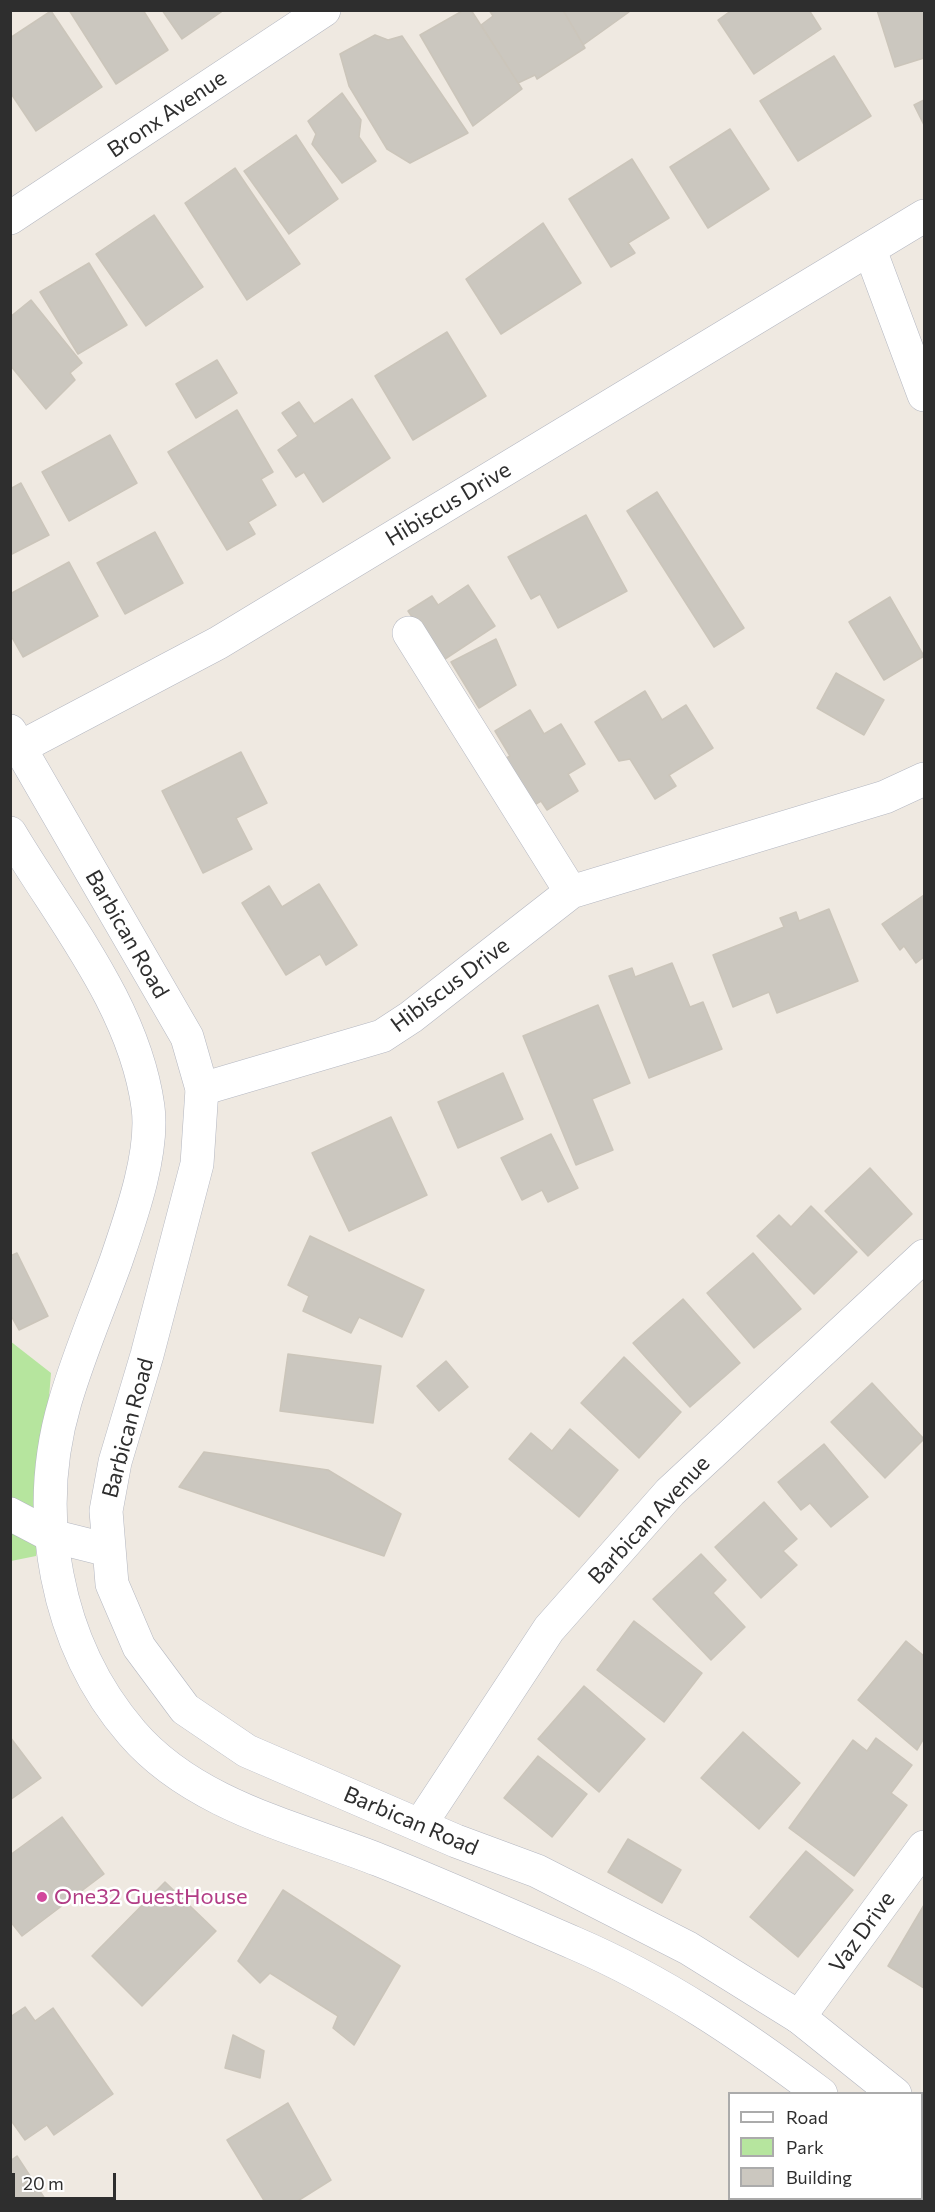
<!DOCTYPE html>
<html>
<head>
<meta charset="utf-8">
<style>
  body { margin:0 }
  #map { position:relative; width:935px; height:2212px; overflow:hidden; background:#efe9e1; font-family:Commissioner,sans-serif }
  canvas { display:block }
  .frame { position:absolute; inset:0; border:12px solid #2e2e2e; pointer-events:none }
  .legend { position:absolute; left:728px; top:2092px; width:195px; height:108px; box-sizing:border-box; background:#fff; border:2px solid #ababab; margin:0; padding:8px 10px; list-style:none; font-size:18px; color:#2e2e2e }
  .legend li { display:flex; align-items:center; gap:12px; height:30px }
  .legend b { width:30px; border:2px solid #ababab }
  .scale { position:absolute; left:12px; top:2173px; width:104px; height:27px; box-sizing:border-box; border:3px solid #2e2e2e; border-top:0; padding-left:8px; font-size:18px; line-height:21px; white-space:nowrap; color:#2e2e2e; -webkit-text-stroke:4px #fff; paint-order:stroke }
</style>
</head>
<body>
<div id="map">
<canvas width="935" height="2212"></canvas>
<div class="frame"></div>
<ul class="legend">
<li><b style="height:8px;background:#fff"></b>Road</li>
<li><b style="height:16px;background:#b6e59e"></b>Park</li>
<li><b style="height:16px;background:#cbc7bf"></b>Building</li>
</ul>
<div class="scale">20 m</div>
</div>
<script>
const c = document.querySelector('canvas').getContext('2d');
c.lineJoin = 'round';
function paint(path, color) { c.fillStyle = color; c.fill(path, 'evenodd'); }
function strokePath(path, color, width, dash) { c.strokeStyle = color; c.lineWidth = width; c.lineCap = dash ? 'butt' : 'round'; c.setLineDash(dash || []); c.stroke(path); }
function write(font, color, halo, rows, align = 'center') {
  c.font = font + ' Commissioner,sans-serif'; c.lineWidth = 5; c.setLineDash([]); c.textBaseline = 'middle'; c.strokeStyle = halo; c.fillStyle = color; for (const [text, x, y, turn = 0] of rows) {
    c.save(); c.translate(x, y); c.rotate((+turn || 0) * Math.PI / 180); c.textAlign = isNaN(turn) ? turn : align; if (halo) c.strokeText(text, 0, 0); c.fillText(text, 0, 0); c.restore();
  }
}
paint(new Path2D(`
  M10 1341 51 1373 36 1556 11 1561Z`), '#b6e59e');
const building = new Path2D(`
  M69 10H143L168 50 116 84Z
  M162 10H224L182 39Z
  M464 10H471L522 89 473 126 420 35Z
  M489 10H563L585 48 537 79 535 75 518 83 481 25 493 16Z
  M563 10H628L629 12 583 45Z
  M732 10H809L821 29 754 74 718 20Z
  M877 10H924V58L895 67Z
  M51 11 102 87 36 131 10 92V38Z
  M375 35 388 40 402 36 468 133 410 163 387 149 349 86 340 54Z
  M834 56 871 116 798 161 760 101Z
  M342 93 361 120 359 137 376 161 342 183 312 144 316 134 308 121Z
  M924 100V125L914 105Z
  M730 129 769 189 708 228 670 167Z
  M296 135 338 199 289 234 244 171Z
  M632 159 669 218 628 243 635 253 611 267 569 199Z
  M235 168 300 264 247 300 185 203Z
  M154 215 203 287 146 326 96 254Z
  M543 223 581 283 501 334 466 279Z
  M89 263 127 325 78 354 40 292Z
  M31 300 82 363 70 373 75 380 46 409 10 365V317Z
  M447 332 486 396 413 440 375 376Z
  M217 360 237 393 196 418 176 384Z
  M352 399 390 458 323 502 304 472 296 477 278 450 298 436 282 413 299 402 314 424Z
  M237 410 273 472 261 479 276 505 248 522 255 534 227 550 168 452Z
  M110 435 137 483 69 521 42 472Z
  M21 483 49 535 10 555V489Z
  M657 492 744 628 714 647 627 511Z
  M586 515 627 591 558 628 540 594 531 599 508 557Z
  M155 532 183 583 125 614 97 563Z
  M69 562 98 616 23 657 10 634V594Z
  M468 585 495 626 442 661 408 611 432 596 438 605Z
  M890 597 924 656 884 680 849 622Z
  M496 639 516 685 479 708 451 662Z
  M836 673 884 700 864 735 817 708Z
  M645 691 662 720 686 705 713 748 669 775 676 786 655 799 630 759 619 761 595 722Z
  M530 710 544 734 561 724 585 764 568 774 578 791 547 810 541 801 526 810 497 763 510 756 495 731Z
  M241 752 267 803 236 818 252 849 203 873 162 791Z
  M319 884 357 945 326 965 320 954 286 975 242 903 269 886 282 907Z
  M924 895V957L916 963 904 946 900 950 882 924Z
  M829 909 858 981 777 1013 769 992 733 1007 713 955 784 927 780 918 796 912 799 921Z
  M672 963 690 1007 703 1002 722 1049 649 1078 609 976 632 968 635 977Z
  M598 1005 630 1083 592 1099 613 1150 576 1165 523 1036Z
  M503 1073 523 1119 458 1148 438 1102Z
  M391 1117 427 1195 349 1231 312 1153Z
  M551 1134 578 1188 548 1202 542 1190 522 1200 501 1158Z
  M870 1168 912 1214 868 1256 825 1211Z
  M811 1206 857 1252 814 1294 757 1236 779 1215 791 1227Z
  M310 1236 424 1290 402 1337 359 1317 351 1333 303 1311 309 1296 288 1285Z
  M17 1253 48 1316 19 1330 10 1314V1256Z
  M753 1253 801 1309 754 1348 707 1293Z
  M683 1299 740 1363 690 1407 633 1343Z
  M288 1354 381 1366 373 1423 280 1411Z
  M624 1357 681 1412 639 1458 581 1403Z
  M446 1361 468 1387 439 1411 417 1386Z
  M872 1383 924 1439 885 1478 831 1422Z
  M570 1429 618 1470 579 1517 509 1459 531 1433 552 1451Z
  M824 1444 868 1497 831 1527 810 1503 801 1510 778 1482Z
  M204 1452 328 1470 401 1514 384 1556 179 1487Z
  M764 1502 797 1539 783 1551 797 1565 761 1598 715 1547Z
  M701 1554 726 1580 713 1593 745 1627 711 1660 653 1599Z
  M634 1621 702 1673 664 1722 597 1670Z
  M906 1641 924 1656V1738L917 1750 858 1700Z
  M584 1686 645 1739 599 1792 538 1739Z
  M743 1732 800 1783 759 1829 701 1778Z
  M10 1737 41 1778 10 1800Z
  M876 1738 912 1765 891 1793 907 1805 854 1876 789 1828 853 1740 867 1751Z
  M538 1756 587 1794 552 1837 504 1798Z
  M62 1817 104 1874 22 1936 10 1921V1855Z
  M628 1839 681 1870 662 1903 608 1872Z
  M806 1851 853 1890 798 1957 750 1917Z
  M165 1882 216 1931 142 2006 92 1956Z
  M283 1890 400 1966 354 2045 333 2028 338 2016 270 1973 260 1983 238 1961Z
  M924 1905V1988L888 1966Z
  M25 2007 35 2021 53 2008 113 2094 54 2135 47 2125 25 2140 10 2119V2017Z
  M233 2035 264 2051 260 2078 225 2068Z
  M288 2103 331 2180 296 2202H265L227 2140Z
  M17 2156 47 2202H10V2161Z`);
paint(building, '#cbc7bf');
strokePath(building, '#cbc5ba', 1.5);
const minor = new Path2D(`
  M10 218 324 10
  M870 250 924 395
  M409 633 571 892
  M19 748 218 643 924 216
  M202 1089 382 1036 411 1017 571 892 885 797 924 779
  M10 1514 52 1536 108 1550
  M420 1825 549 1629 670 1492 924 1256
  M799 2017 924 1847`);
const secondary = new Path2D(`
  M10 731 187 1037 202 1089 197 1164 147 1355 115 1462 106 1511 112 1584 139 1647 185 1709 247 1751 456 1841 537 1871 688 1948 799 2017 895 2094
  M10 833C61 919 134 1005 148 1107 154 1153 131 1217 116 1261 99 1308 79 1354 65 1402 32 1513 55 1644 132 1733 194 1805 295 1827 379 1860 445 1886 509 1915 574 1943 663 1981 744 2036 821 2094
  M922 2115 924 2118
  M922 2183 924 2186`);
strokePath(minor, '#b4b7c1', 34);
strokePath(secondary, '#b4b7c1', 34);
strokePath(minor, '#fff', 33);
strokePath(secondary, '#fff', 33);
for (const [x, y, r, color] of [
  [42,1897,6,"#d1479c"]
]) { const dot = new Path2D(); dot.arc(x, y, r, 0, 2 * Math.PI); c.fillStyle = color; c.fill(dot); strokePath(dot, '#fff', 2); }
write('22px', '#2e2e2e', '#fff', [
  ["Bronx Avenue",167,114,-34],
  ["Hibiscus Drive",448,504,-31],
  ["Barbican Road",127,934,60],
  ["Hibiscus Drive",450,985,-37],
  ["Barbican Road",128,1428,-75],
  ["Barbican Avenue",649,1520,-47],
  ["Barbican Road",411,1821,23],
  ["Vaz Drive",862,1932,-54]
]);
write('22px', '#b23c85', '#fff', [
  ["One32 GuestHouse",54,1897]
], 'left');
</script>
</body>
</html>
